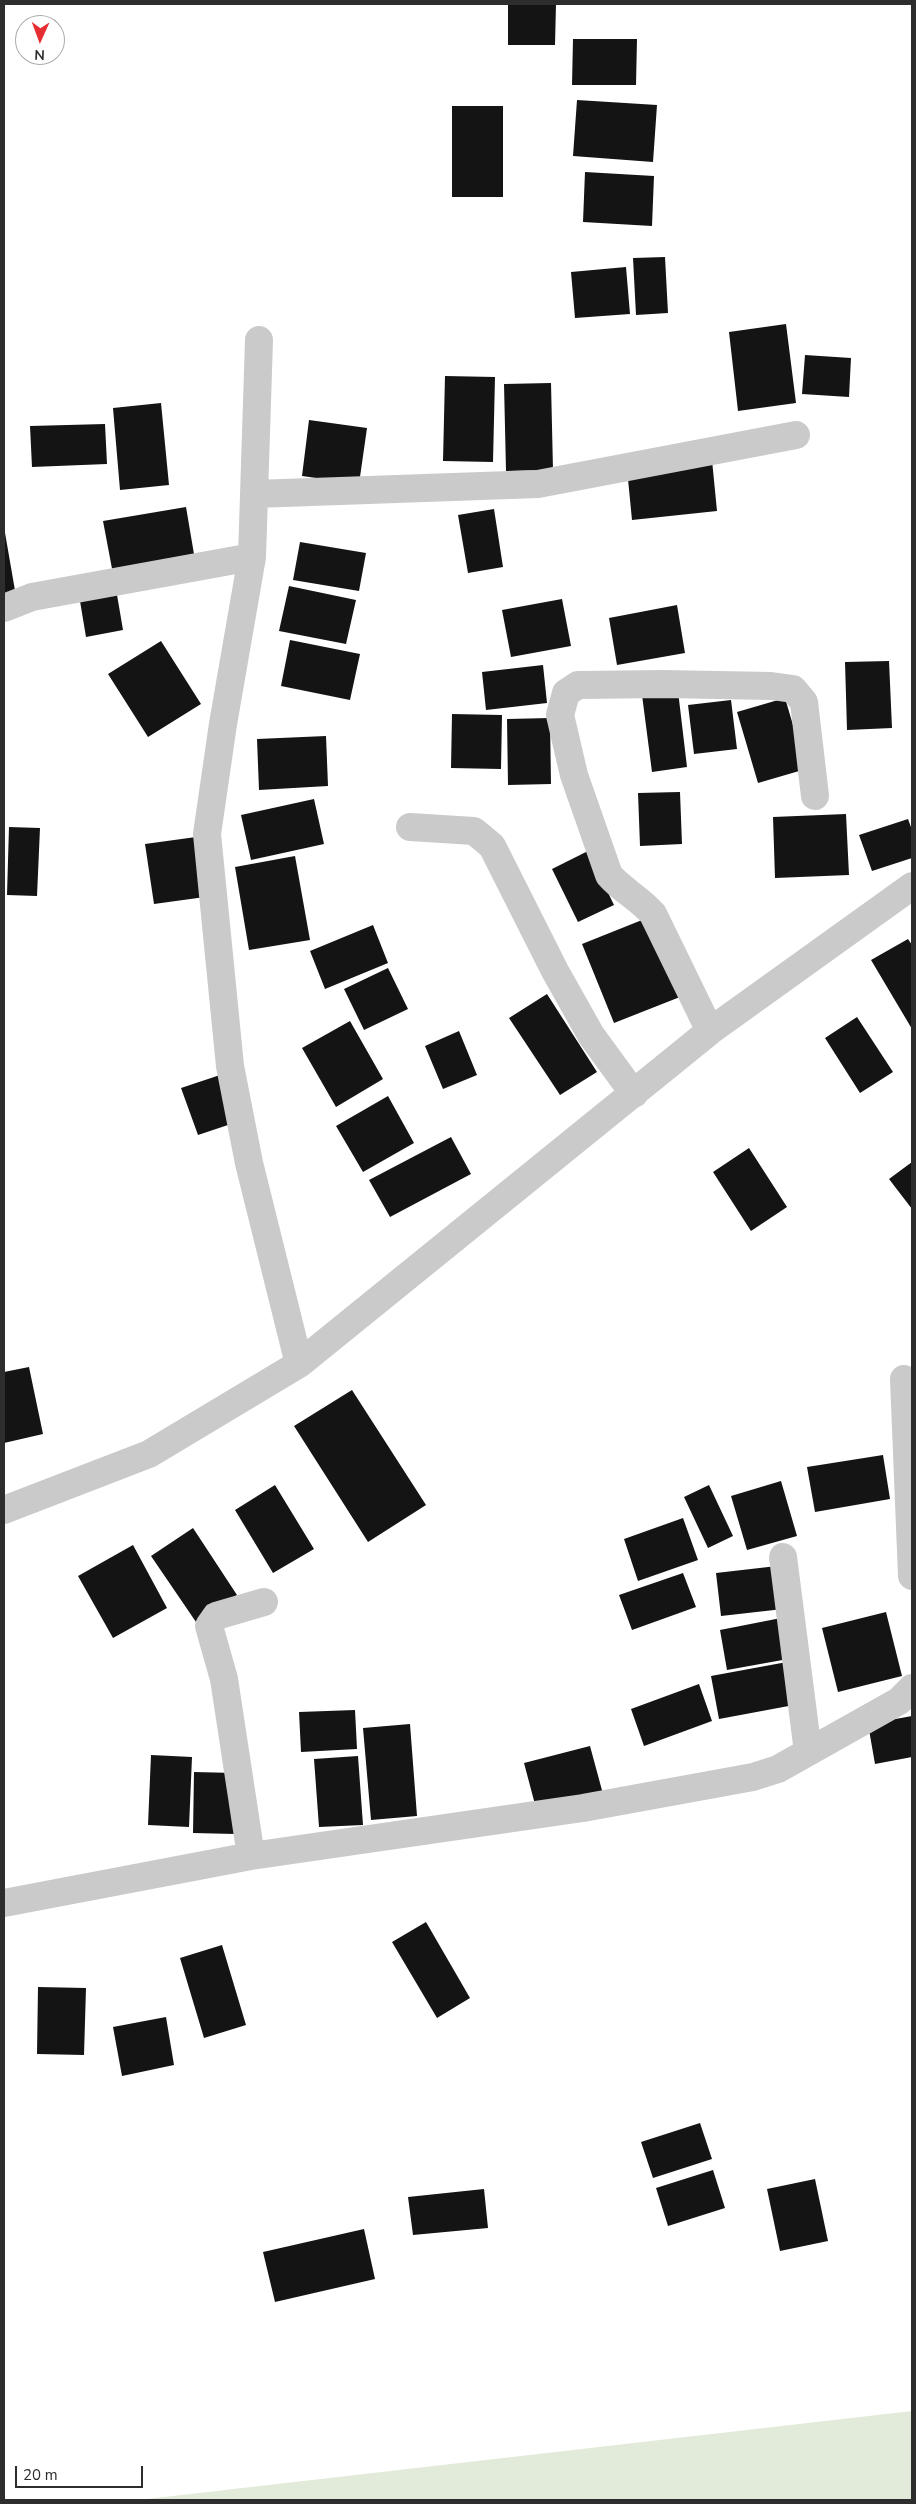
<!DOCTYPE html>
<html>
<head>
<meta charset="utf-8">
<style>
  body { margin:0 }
  #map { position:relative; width:916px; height:2504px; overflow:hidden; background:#fff; font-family:"Nunito Sans",sans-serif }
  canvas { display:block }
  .frame { position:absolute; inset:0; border:5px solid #2d2d2d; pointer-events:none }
  .north { position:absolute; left:15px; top:15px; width:50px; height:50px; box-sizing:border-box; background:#fff; border:1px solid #ababab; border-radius:50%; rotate:182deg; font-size:14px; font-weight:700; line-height:20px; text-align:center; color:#2d2d2d }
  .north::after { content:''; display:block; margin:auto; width:18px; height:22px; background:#e62d32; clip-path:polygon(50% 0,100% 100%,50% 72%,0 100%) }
  .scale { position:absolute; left:15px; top:2466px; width:128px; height:22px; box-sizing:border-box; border:2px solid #2d2d2d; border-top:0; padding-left:6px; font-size:15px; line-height:18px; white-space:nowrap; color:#2d2d2d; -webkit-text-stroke:4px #fff; paint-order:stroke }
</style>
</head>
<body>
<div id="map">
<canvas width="916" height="2504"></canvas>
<div class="frame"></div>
<div class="north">N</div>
<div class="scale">20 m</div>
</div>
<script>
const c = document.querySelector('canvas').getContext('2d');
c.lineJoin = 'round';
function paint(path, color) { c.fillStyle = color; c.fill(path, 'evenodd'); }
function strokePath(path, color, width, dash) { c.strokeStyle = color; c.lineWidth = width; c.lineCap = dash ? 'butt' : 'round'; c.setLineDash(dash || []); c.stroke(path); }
paint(new Path2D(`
  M912 2411V2500H138Z`), '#e2ebda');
paint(new Path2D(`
  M508 4H556L555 45H508Z
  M573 39H637L636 85H572Z
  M577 100 657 105 653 162 573 156Z
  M452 106H503V197H452Z
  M585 172 654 176 652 226 583 222Z
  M665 257 668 313 636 315 633 258Z
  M626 267 630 314 575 318 571 272Z
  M786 324 796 403 738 411 729 332Z
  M805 355 851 358 849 397 802 394Z
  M445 376 495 377 493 462 443 461Z
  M551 383 553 470 506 471 504 384Z
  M161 403 169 485 120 490 113 408Z
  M309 420 367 428 359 484 302 476Z
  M105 424 107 464 32 467 30 426Z
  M712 460 717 511 632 520 627 469Z
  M186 507 195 560 113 574 103 521Z
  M494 509 503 567 468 573 458 515Z
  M4 527 17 602 4 604Z
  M300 542 366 553 359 591 293 580Z
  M115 583 123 630 86 637 78 589Z
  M289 586 356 600 346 644 279 631Z
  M562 599 571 646 511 657 502 610Z
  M677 605 685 653 617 665 609 618Z
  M290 640 360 654 350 700 281 686Z
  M161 641 201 704 148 737 108 674Z
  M889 661 892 728 847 730 845 662Z
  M543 665 547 703 486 710 482 672Z
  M678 691 687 767 652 772 642 695Z
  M785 698 806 769 758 783 737 712Z
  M731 700 737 749 694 754 688 705Z
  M452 714 502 715 501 769 451 768Z
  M550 718 551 784 508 785 507 719Z
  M326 736 328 786 259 790 257 739Z
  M680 792 682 844 640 846 638 793Z
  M314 799 324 844 251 860 241 815Z
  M846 814 849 875 775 878 773 817Z
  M908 819 912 830V858L872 871 859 835Z
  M9 827 40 828 37 896 7 895Z
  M196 837 205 897 154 904 145 844Z
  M588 851 614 905 578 922 552 869Z
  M295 856 310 940 249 950 235 867Z
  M652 916 685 995 614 1023 582 944Z
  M373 925 388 963 325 989 310 951Z
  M908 939 912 945V1029L871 960Z
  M388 968 408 1009 364 1030 344 989Z
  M547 994 597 1072 560 1095 509 1018Z
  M857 1017 893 1072 860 1093 825 1038Z
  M350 1021 383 1079 336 1107 302 1048Z
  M459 1031 477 1075 443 1089 425 1046Z
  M220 1075 237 1122 198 1135 181 1088Z
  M388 1096 414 1143 363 1172 336 1126Z
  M451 1137 471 1174 390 1217 369 1180Z
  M749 1148 787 1207 751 1231 713 1172Z
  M912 1162V1209L889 1179Z
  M29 1367 43 1434 4 1443V1372Z
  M352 1390 426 1505 368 1542 294 1426Z
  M883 1455 890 1499 815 1512 807 1467Z
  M781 1481 797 1536 747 1550 731 1496Z
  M275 1485 314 1549 273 1573 235 1510Z
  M709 1485 733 1536 708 1548 684 1497Z
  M683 1518 698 1560 638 1581 624 1539Z
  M193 1528 237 1595 196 1622 151 1556Z
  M133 1545 167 1608 113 1638 78 1576Z
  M777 1566 783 1609 721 1616 716 1573Z
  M683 1573 696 1607 632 1630 619 1595Z
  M886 1612 902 1676 838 1692 822 1628Z
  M781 1618 788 1659 727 1670 720 1630Z
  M787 1662 794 1705 719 1719 711 1676Z
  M699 1684 712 1721 644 1746 631 1709Z
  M355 1710 357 1749 301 1752 299 1712Z
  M912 1716V1757L875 1764 868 1724Z
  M410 1724 417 1816 371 1820 363 1728Z
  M590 1746 603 1794 537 1812 524 1763Z
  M151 1755 192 1757 189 1827 148 1825Z
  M358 1756 363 1825 319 1827 314 1759Z
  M194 1772 235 1773V1834L193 1833Z
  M426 1922 470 1998 437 2018 392 1942Z
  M222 1945 246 2025 204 2038 180 1958Z
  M38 1987 86 1988 84 2055 37 2054Z
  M166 2017 174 2065 122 2076 113 2027Z
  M700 2123 712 2159 653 2178 641 2142Z
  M713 2170 725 2208 668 2226 656 2188Z
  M815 2179 828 2241 780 2251 767 2189Z
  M484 2189 488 2228 413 2235 408 2197Z
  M364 2229 375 2279 275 2302 263 2252Z`), '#141414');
strokePath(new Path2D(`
  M259 340 252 557 223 724 207 834 230 1066 249 1163 299 1364
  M255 494 538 484 796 435
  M4 608 32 597 252 557
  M410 827 474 831 492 846 555 971 591 1035 634 1094
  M710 1031 653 914C640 899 622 890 609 875L574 775 560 715 566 693 578 685 663 684 771 686 793 689 804 702 815 796
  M904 1379 912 1576
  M4 1510 149 1454 299 1364 710 1031 912 886
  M783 1557 808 1752
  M251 1856 224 1679 209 1626 216 1616 264 1602
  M4 1903 251 1856 583 1808 753 1777 778 1769 899 1701 912 1688`), '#cacaca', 28);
</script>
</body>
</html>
